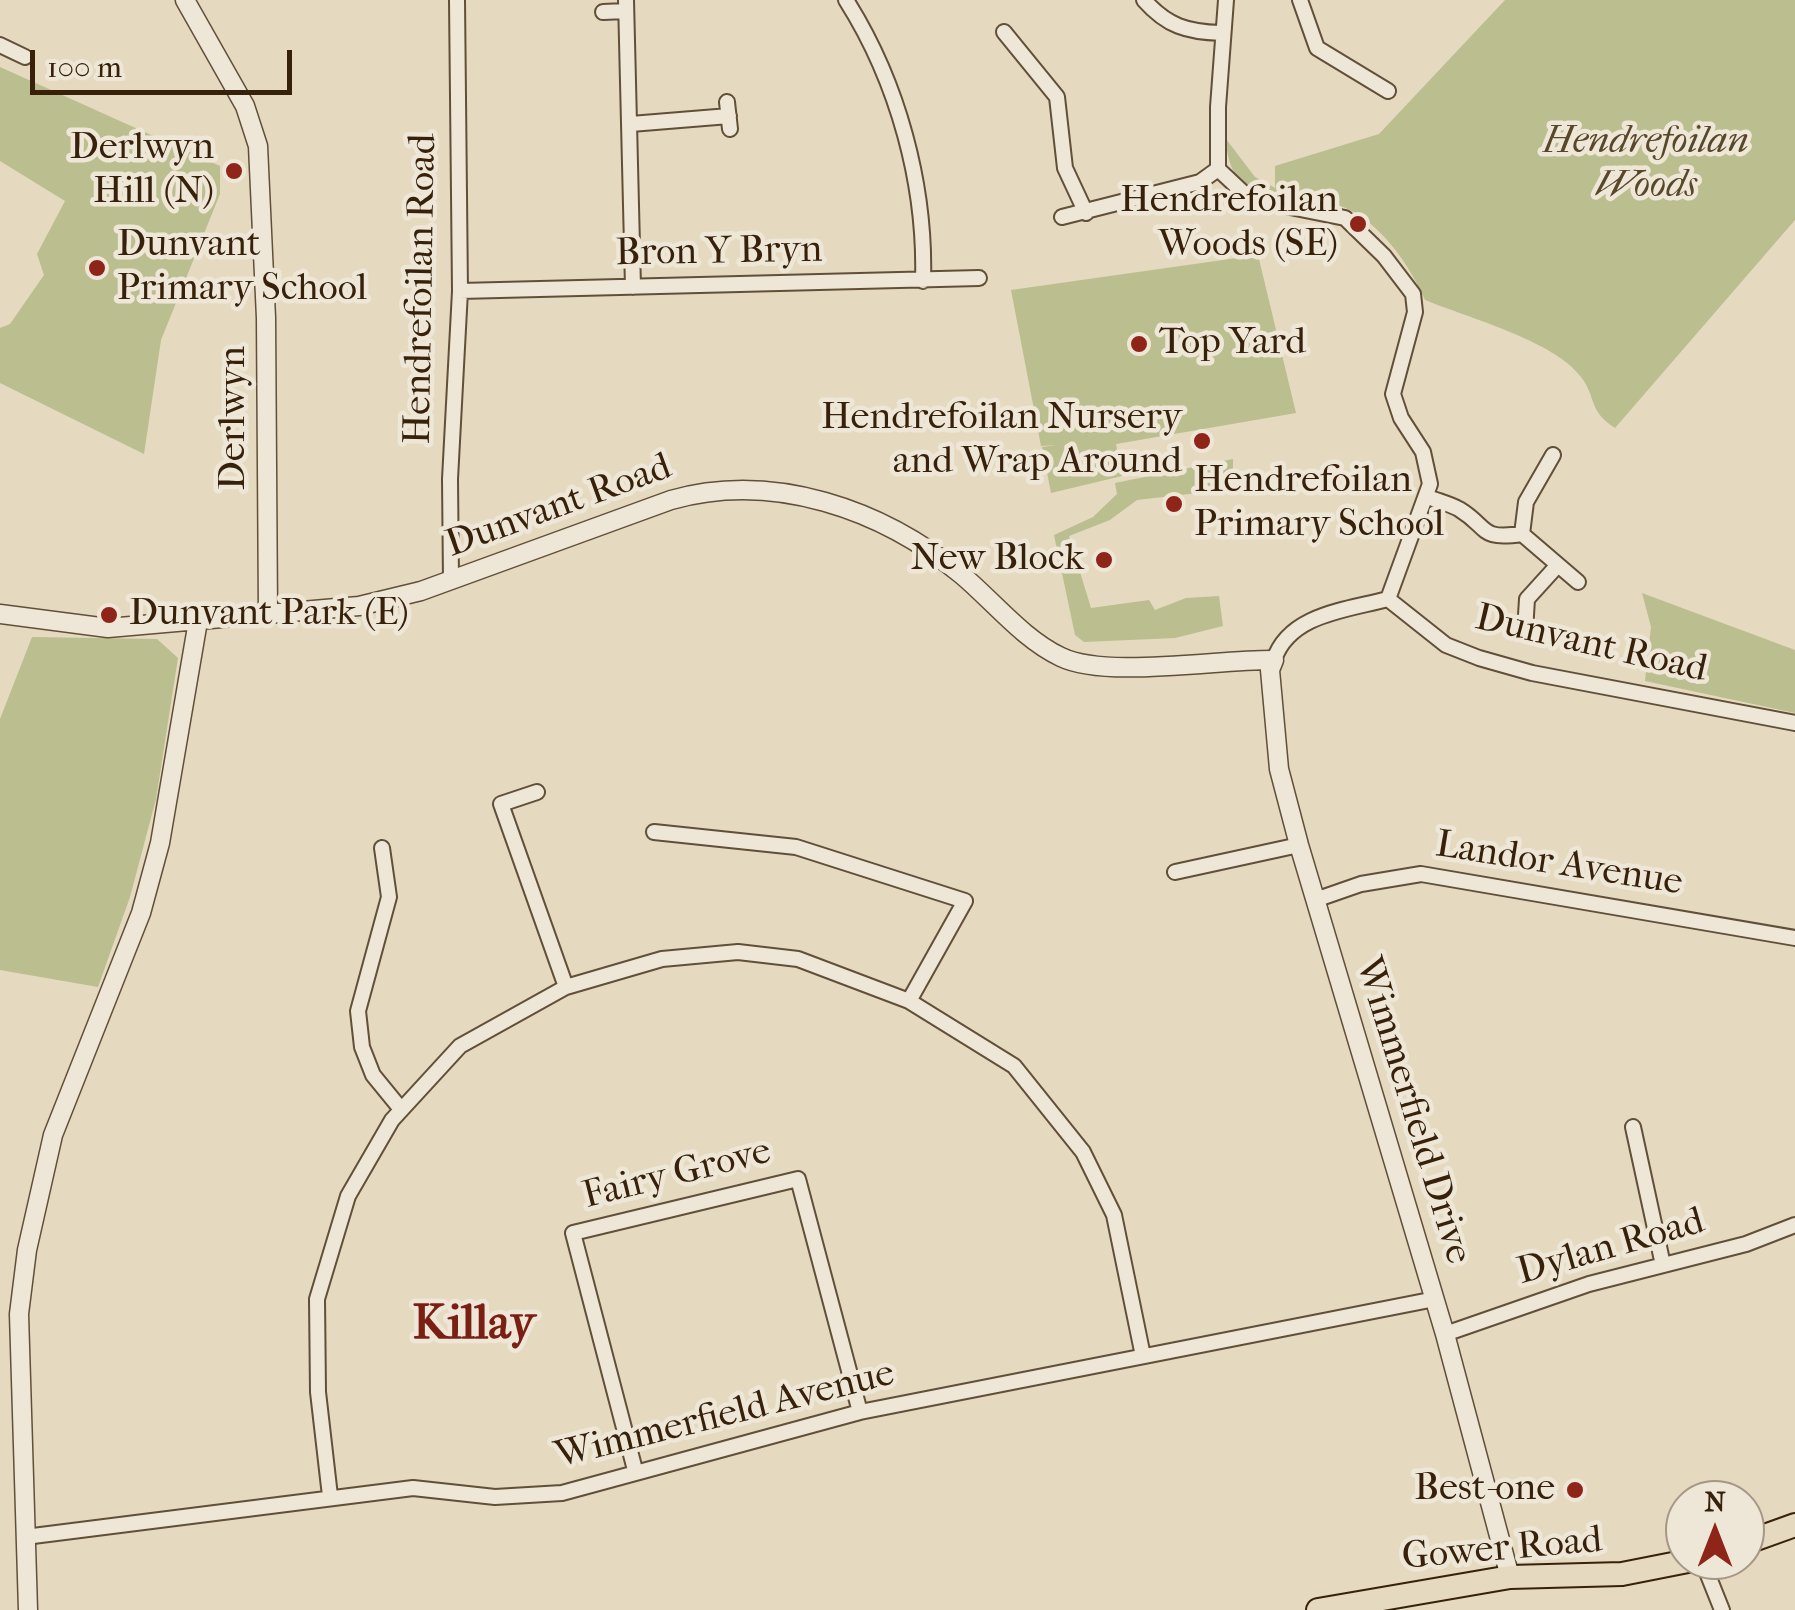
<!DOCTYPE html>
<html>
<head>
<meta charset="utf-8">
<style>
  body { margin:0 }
  #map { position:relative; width:1795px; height:1610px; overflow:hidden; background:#e5d9c0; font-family:"IM FELL French Canon",serif }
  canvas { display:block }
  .north { position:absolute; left:1665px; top:1480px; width:100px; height:100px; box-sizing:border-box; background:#eee6d6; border:2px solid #a59784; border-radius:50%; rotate:0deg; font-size:28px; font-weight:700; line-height:40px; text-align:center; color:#37210a }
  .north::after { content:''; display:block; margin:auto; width:35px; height:45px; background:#8f2418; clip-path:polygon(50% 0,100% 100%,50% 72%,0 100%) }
  .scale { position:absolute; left:30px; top:50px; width:262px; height:45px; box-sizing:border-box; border:5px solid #37210a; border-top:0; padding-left:12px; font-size:30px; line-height:35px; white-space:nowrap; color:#37210a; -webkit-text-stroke:8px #eee6d6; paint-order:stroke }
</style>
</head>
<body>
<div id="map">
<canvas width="1795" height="1610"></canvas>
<div class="north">N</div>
<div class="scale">100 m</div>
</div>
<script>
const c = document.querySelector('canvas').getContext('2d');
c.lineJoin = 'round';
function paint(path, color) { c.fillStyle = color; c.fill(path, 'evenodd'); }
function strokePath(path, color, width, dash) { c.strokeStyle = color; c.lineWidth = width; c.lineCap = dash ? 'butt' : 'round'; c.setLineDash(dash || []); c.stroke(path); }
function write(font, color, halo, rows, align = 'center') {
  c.font = font + ' "IM FELL French Canon",serif'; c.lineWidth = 9; c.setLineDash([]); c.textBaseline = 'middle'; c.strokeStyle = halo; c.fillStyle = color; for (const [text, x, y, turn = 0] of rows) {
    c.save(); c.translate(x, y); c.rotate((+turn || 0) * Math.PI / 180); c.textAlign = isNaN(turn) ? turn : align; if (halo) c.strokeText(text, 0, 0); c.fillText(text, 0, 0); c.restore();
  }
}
paint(new Path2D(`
  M1505 0H1795V220L1615 428C1588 411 1597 398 1581 377 1555 341 1466 317 1425 300 1410 267 1386 230 1352 211 1304 184 1230 221 1226 139L1255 177 1275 188V166L1379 134Z
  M0 67 220 166V194L161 340 144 454 0 383V328L10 324 44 275 37 254 65 201 0 161Z
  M1258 255 1296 413 1116 444 1122 476 1051 493 1042 447 1056 445 1041 446 1011 290Z
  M1233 459V479L1224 490 1137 500 1110 520 1069 536 1091 608 1149 600 1155 610 1186 598 1219 596 1223 626 1175 638 1084 642 1075 635 1054 535 1093 517 1117 494 1115 483Z
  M1642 593 1795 650V713L1645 681 1651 627Z
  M32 637 157 639 178 658 156 799 130 897 98 987 0 970V719Z`), '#bbbe8e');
const minor = new Path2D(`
  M626 0 633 287
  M846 0C898 82 926 185 923 281
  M1144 0C1167 26 1187 32 1221 33
  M1226 0 1218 107V169L1250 199 1345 218 1384 256 1413 294 1415 312 1393 394 1401 418 1423 452 1430 484 1388 599C1347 610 1289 614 1274 660
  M1300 0 1317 48 1388 91
  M603 12 626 11
  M1004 32 1057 97 1065 168 1086 213
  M0 45 25 57
  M727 102 730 129
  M631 124 729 116
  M1062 217 1200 182 1218 169
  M460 291 979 278
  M1428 497C1438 501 1450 504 1459 509 1490 528 1478 540 1522 534L1526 502 1553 455
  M1522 534 1578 582
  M451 580 450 479 460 291 457 0
  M1388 599 1446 645 1479 658 1532 673 1795 723
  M1525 631 1527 599 1557 566
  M537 792 501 804 566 987
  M654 832 796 847 965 901 909 1001
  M382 848 389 897 358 1011 362 1047 373 1075 400 1108
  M1175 872 1299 845
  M1315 900 1361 884 1421 874 1795 938
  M1633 1127 1663 1265
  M1445 1334 1589 1284 1746 1244 1795 1225
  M635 1470 573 1233 798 1179 860 1412
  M330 1496 318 1392 317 1299 348 1196 392 1120 460 1046 566 987 662 959 738 952 798 959 909 1001 1014 1066 1083 1152 1114 1215 1143 1356
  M25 1537 413 1488 495 1497 562 1493 860 1412 1435 1299
  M1702 1560 1722 1610`);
const tertiary = new Path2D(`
  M185 0 245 106 258 146 266 318 268 614
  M0 614 108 628 359 606 421 591 671 500C773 471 882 509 962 575 994 602 1023 639 1061 657 1106 679 1220 659 1274 660L1270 670 1279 769 1299 845 1445 1334 1510 1577
  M28 1610 19 1314 27 1250 53 1135 141 913 160 843 198 621`);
const primary = new Path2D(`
  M1745 1543 1795 1525
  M1318 1610 1510 1577 1622 1574 1693 1560`);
strokePath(minor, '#624f38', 18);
strokePath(tertiary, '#624f38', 21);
strokePath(primary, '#37210a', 26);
strokePath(minor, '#eee6d6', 14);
strokePath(tertiary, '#eee6d6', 18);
strokePath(primary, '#e5d9c0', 22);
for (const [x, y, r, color] of [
  [234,171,10,"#8f2418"],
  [1358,224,10,"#8f2418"],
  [97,268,10,"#8f2418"],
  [1139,344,10,"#8f2418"],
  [1202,441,10,"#8f2418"],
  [1174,504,10,"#8f2418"],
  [1104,560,10,"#8f2418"],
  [109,615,10,"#8f2418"],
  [1575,1490,10,"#8f2418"]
]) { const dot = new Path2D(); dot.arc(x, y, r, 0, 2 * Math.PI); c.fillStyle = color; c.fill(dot); strokePath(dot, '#eee6d6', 4); }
write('italic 38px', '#58482b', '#eee6d6', [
  ["Hendrefoilan",1646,143],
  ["Woods",1646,187]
]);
write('38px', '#37210a', '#eee6d6', [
  ["Derlwyn",214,149],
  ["Hill (N)",214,193],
  ["Hendrefoilan",1338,202],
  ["Woods (SE)",1338,246],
  ["Dunvant",117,246,"left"],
  ["Primary School",117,290,"left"],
  ["Top Yard",1159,344,"left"],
  ["Hendrefoilan Nursery",1182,419],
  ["and Wrap Around",1182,463],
  ["Hendrefoilan",1194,482,"left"],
  ["Primary School",1194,526,"left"],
  ["New Block",1084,560],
  ["Dunvant Park (E)",129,615,"left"],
  ["Best-one",1555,1490]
], 'right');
write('38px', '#37210a', '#eee6d6', [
  ["Bron Y Bryn",719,253,-1],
  ["Hendrefoilan Road",422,289,-89],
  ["Derlwyn",235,418,-90],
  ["Dunvant Road",559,507,-20],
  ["Dunvant Road",1591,645,13],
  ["Landor Avenue",1559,865,9],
  ["Wimmerfield Drive",1412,1111,73],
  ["Fairy Grove",677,1175,-14],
  ["Dylan Road",1611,1248,-16],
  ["Wimmerfield Avenue",725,1416,-14],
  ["Gower Road",1502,1550,-5]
]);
write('bold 48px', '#7a1f14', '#eee6d6', [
  ["Killay",474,1326]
]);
</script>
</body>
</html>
